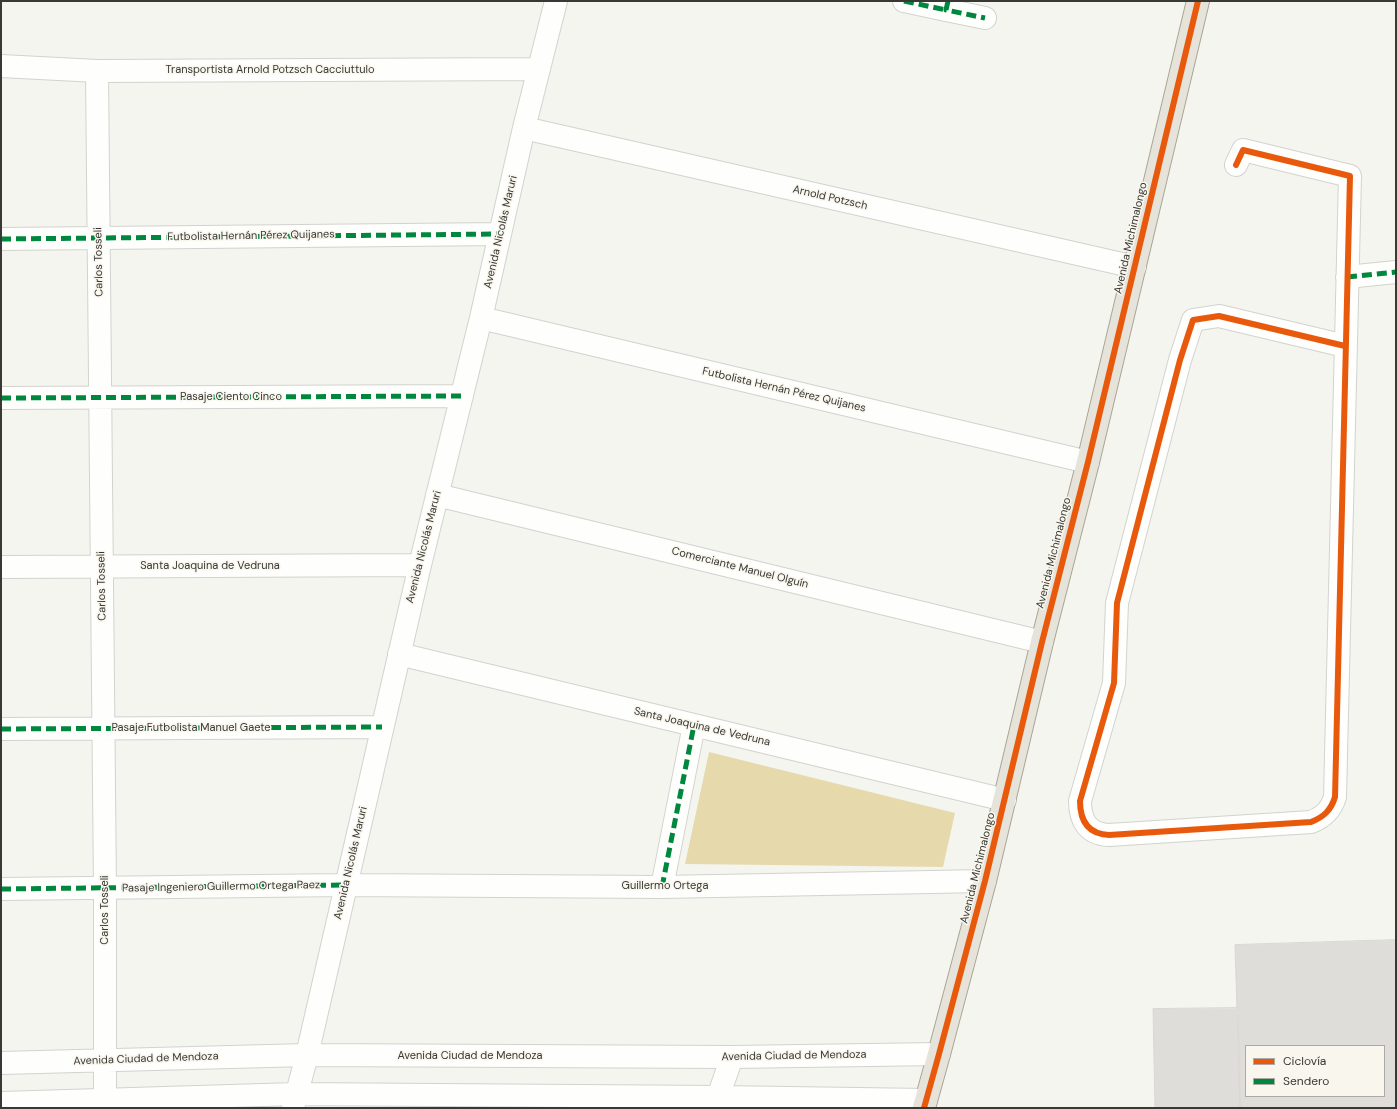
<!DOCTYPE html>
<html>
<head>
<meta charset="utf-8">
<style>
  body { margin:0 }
  #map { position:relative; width:1397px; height:1109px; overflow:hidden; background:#f5f5f0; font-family:"DM Sans",sans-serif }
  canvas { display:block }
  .frame { position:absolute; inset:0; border:2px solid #393835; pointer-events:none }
  .legend { position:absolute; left:1245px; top:1045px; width:140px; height:52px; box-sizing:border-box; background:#f8f6ed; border:1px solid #acaaa3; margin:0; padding:5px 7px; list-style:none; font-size:12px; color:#393835 }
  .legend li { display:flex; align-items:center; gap:8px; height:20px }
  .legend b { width:20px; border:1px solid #acaaa3 }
</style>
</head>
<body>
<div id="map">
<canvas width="1397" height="1109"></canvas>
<div class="frame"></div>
<ul class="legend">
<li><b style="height:5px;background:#e8590c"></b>Ciclovía</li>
<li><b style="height:5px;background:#00873e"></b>Sendero</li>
</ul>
</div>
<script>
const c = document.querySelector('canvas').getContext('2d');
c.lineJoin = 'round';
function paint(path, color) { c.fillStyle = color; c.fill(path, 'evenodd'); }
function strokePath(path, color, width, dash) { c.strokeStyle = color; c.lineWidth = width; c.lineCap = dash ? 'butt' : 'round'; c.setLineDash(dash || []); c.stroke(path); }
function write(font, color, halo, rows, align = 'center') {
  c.font = font + ' "DM Sans",sans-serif'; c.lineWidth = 3; c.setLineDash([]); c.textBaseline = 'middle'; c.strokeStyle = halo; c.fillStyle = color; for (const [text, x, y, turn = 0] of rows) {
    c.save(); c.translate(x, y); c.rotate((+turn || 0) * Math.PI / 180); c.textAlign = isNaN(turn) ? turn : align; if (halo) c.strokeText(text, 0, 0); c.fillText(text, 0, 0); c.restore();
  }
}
paint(new Path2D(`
  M709 752 955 813 943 867 685 864Z`), '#e6d9ac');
const building = new Path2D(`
  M1396 940V1108H1240L1235 945ZM1246 1046H1384V1096H1246Z
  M1238 1008 1240 1108H1155L1153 1009Z`);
paint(building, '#deddda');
strokePath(building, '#d8d7d3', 1);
const minor = new Path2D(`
  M904 1 946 10
  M948 1 946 10 985 18
  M1 66 97 71 539 69
  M97 71 105 888V1101
  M524 128 1135 267
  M1236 165 1243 150 1350 176 1335 797C1331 810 1324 817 1311 822L1109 835C1088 834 1080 821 1080 801L1114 683 1117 603 1180 360 1193 320 1219 316 1345 346
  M1 239 500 234
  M1347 277 1396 272
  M481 318 1088 462
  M1 398 462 396
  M437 495 1042 642
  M1 567 420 565
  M399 654 1005 800
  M1 729 382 727
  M662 887 694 725
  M1 889 345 885 662 887 985 881
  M1 1063 307 1055 732 1057 939 1054
  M1 1103 296 1094 718 1097 926 1100
  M293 1108 307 1055 420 565 481 318 524 128 556 1
  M715 1108 718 1097 732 1057`);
const major = new Path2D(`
  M924 1108 939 1054 985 881 1042 642 1088 462 1198 1`);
strokePath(minor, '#d2d2ce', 24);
strokePath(major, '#aaa695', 24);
strokePath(minor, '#fefefd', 22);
strokePath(major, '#e6e3da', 22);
strokePath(new Path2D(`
  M904 1 946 10
  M948 1 946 10 985 18
  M1 239 500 234
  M1347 277 1396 272
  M1 398 462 396
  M1 729 382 727
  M662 887 694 725
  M1 889 345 885`), '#00873e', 5, [10, 5]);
strokePath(new Path2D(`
  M1236 165 1243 150 1350 176 1335 797C1331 810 1324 817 1311 822L1109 835C1088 834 1080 821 1080 801L1114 683 1117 603 1180 360 1193 320 1219 316 1345 346
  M924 1108 939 1054 985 881 1042 642 1088 462 1198 1`), '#e8590c', 6);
write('11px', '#393835', '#f8f6ed', [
  ["Transportista Arnold Potzsch Cacciuttulo",270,70],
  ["Arnold Potzsch",830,198,13],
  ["Avenida Nicolás Maruri",501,232,-77],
  ["Futbolista Hernán Pérez Quijanes",251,236,-1],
  ["Avenida Michimalongo",1131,238,-77],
  ["Carlos Tosseli",99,262,-91],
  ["Futbolista Hernán Pérez Quijanes",784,390,13],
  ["Pasaje Ciento Cinco",231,397],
  ["Avenida Nicolás Maruri",424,547,-76],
  ["Avenida Michimalongo",1054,553,-76],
  ["Santa Joaquina de Vedruna",210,566],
  ["Comerciante Manuel Olguín",740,568,14],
  ["Carlos Tosseli",102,586,-91],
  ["Santa Joaquina de Vedruna",702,727,13],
  ["Pasaje Futbolista Manuel Gaete",191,728],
  ["Avenida Nicolás Maruri",351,863,-77],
  ["Avenida Michimalongo",978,868,-76],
  ["Guillermo Ortega",665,886],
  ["Pasaje Ingeniero Guillermo Ortega Paez",221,887,-1],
  ["Carlos Tosseli",105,910,-90],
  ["Avenida Ciudad de Mendoza",470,1056],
  ["Avenida Ciudad de Mendoza",794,1056,-1],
  ["Avenida Ciudad de Mendoza",146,1059,-2]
]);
</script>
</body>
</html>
